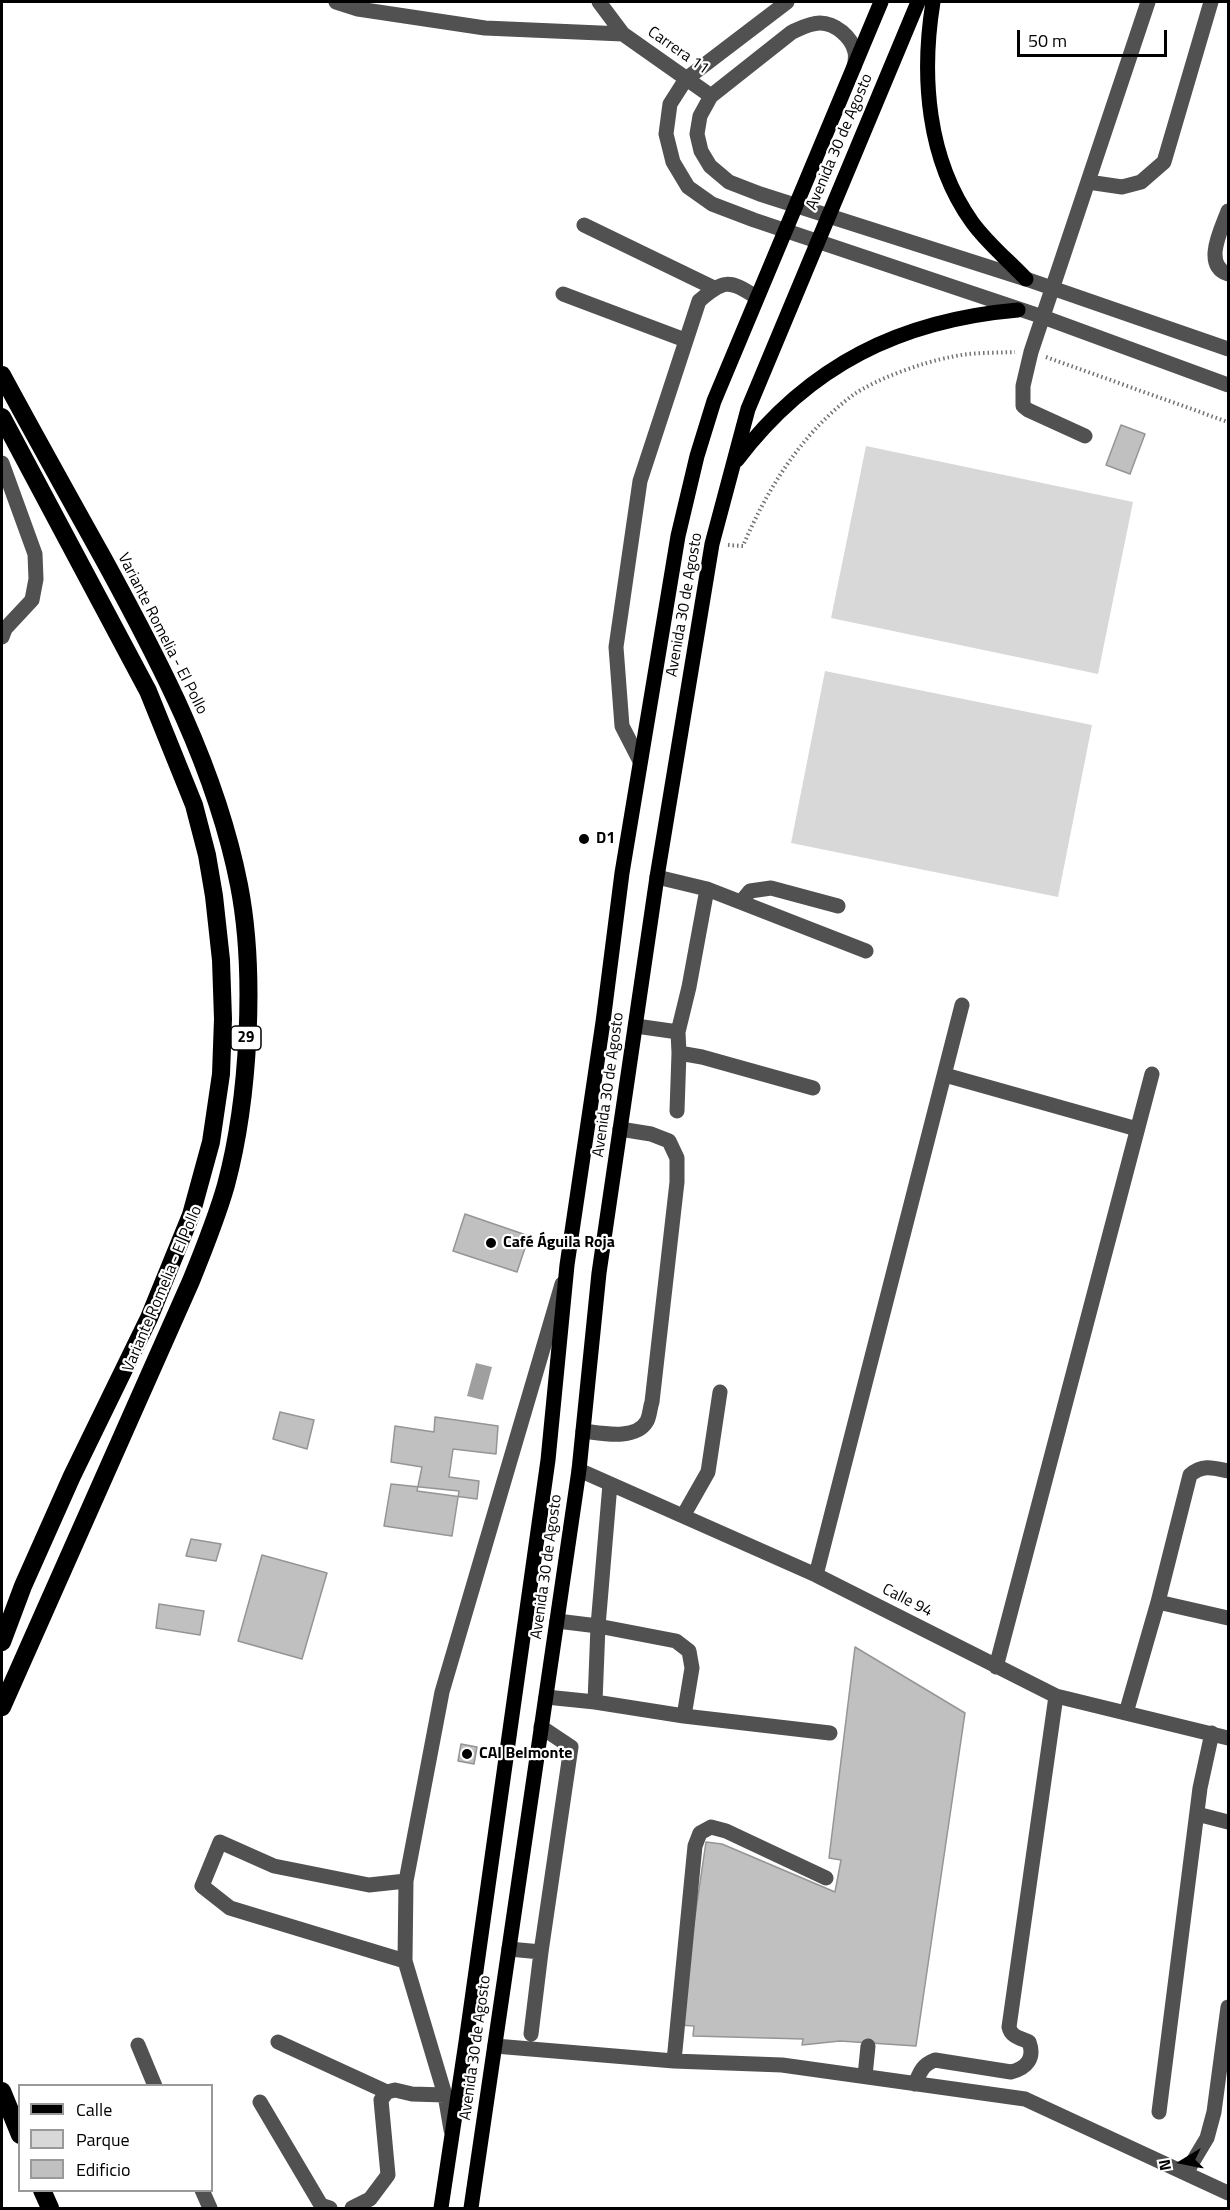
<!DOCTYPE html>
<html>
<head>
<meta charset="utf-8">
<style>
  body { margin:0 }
  #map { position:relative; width:1230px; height:2210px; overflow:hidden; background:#fff; font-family:"Titillium Web",sans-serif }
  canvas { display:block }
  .frame { position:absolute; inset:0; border:3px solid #000; pointer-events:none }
  .legend { position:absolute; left:18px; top:2084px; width:195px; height:108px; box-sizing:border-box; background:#fff; border:2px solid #999; margin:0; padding:8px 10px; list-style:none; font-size:18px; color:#000 }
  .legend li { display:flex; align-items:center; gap:12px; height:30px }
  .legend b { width:30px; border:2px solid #999 }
  .north { position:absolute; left:1152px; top:2132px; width:60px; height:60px; -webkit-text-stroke:4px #fff; paint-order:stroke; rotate:260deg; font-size:16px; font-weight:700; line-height:24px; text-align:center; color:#000 }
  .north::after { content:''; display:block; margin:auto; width:21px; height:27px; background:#000; clip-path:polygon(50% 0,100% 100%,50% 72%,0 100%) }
  .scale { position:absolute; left:1017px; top:30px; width:150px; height:27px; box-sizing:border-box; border:3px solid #000; border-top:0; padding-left:8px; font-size:18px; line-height:21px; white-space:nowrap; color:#000; -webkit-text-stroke:4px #fff; paint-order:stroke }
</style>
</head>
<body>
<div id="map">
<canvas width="1230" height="2210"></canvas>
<div class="frame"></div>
<ul class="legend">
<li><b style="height:8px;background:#000"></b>Calle</li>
<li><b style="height:16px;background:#d8d8d8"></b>Parque</li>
<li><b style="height:16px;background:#c0c0c0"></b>Edificio</li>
</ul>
<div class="north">N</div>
<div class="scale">50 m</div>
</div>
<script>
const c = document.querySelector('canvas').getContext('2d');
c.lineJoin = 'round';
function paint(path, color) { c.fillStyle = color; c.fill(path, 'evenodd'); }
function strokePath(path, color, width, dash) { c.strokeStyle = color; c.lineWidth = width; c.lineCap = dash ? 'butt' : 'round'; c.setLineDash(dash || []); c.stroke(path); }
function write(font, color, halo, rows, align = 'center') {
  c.font = font + ' "Titillium Web",sans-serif'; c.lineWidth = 4.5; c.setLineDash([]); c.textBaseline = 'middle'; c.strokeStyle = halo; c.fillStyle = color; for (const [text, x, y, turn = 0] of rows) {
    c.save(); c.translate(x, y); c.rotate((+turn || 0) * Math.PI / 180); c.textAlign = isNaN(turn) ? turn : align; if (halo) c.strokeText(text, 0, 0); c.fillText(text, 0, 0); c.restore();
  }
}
paint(new Path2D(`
  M866 446 1133 502 1098 674 831 618Z
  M825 671 1092 725 1058 897 791 843Z`), '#d8d8d8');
paint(new Path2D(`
  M476 1363 492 1367 483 1400 467 1396Z`), '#9f9f9f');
const building = new Path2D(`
  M1121 425 1145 434 1130 474 1106 465Z
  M465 1214 529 1236 517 1272 453 1251Z
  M280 1412 314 1420 307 1449 273 1439Z
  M435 1417 498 1426 496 1454 453 1449 449 1477 479 1481 477 1499 417 1491 422 1467 391 1462 395 1426 434 1432Z
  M391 1484 459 1491 452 1536 384 1526Z
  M191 1539 221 1544 216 1561 186 1556Z
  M262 1555 327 1573 302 1659 238 1641Z
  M159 1604 204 1611 200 1635 156 1628Z
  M855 1647 965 1713 916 2046 840 2041 802 2045 803 2039 693 2036 694 2026 679 2025 706 1842 722 1844 835 1892 841 1860 829 1858Z
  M461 1744 477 1747 474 1764 458 1761Z`);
paint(building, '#c0c0c0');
strokePath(building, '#959595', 1.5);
strokePath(new Path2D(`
  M1046 357 1228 422
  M728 545 743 546C767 489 802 433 853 395 876 379 923 362 951 357 972 352 994 353 1015 352`), '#737373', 4, [1.5, 3]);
strokePath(new Path2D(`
  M336 2 358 9 485 28 623 34
  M599 2 623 34 711 96
  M787 2 686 79 670 104 666 134 673 162 688 187 712 204 754 220 1043 317 1228 385
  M854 67C855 63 856 57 855 52 852 37 835 23 820 23 810 23 801 28 792 32L711 96 700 116 697 134 701 151 710 166 729 182 760 194 1026 279 1228 349
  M1088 182 1122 187 1141 182 1164 162 1211 2
  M1228 211C1222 228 1202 265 1228 274
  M584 225 714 288
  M563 294 685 340
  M1085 436 1028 410 1023 406V386L1031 352 1148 2
  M2 463 35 554 36 579 32 600 5 629 2 637
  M640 761 622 726 616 647 640 481 699 301C723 280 729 279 756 297
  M657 877 707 889 866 951
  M741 902 750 891 771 888 838 906
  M636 1026 678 1032
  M679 1053 702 1057 813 1088
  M945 1075 1137 1129
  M677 1111 679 1053 678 1032 689 987 707 889
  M583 1431C601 1433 636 1441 647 1421 650 1415 650 1407 652 1402L677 1182V1158L669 1141 651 1134 620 1129
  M579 1470 816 1575 1056 1696 1228 1738
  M683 1516 708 1472 720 1392
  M816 1575 962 1005
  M1158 1602 1228 1618
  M557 1621 598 1626 676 1641 689 1651 692 1668 684 1716
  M996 1667 1152 1074
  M546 1697 595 1702 684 1716 830 1733
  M595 1702 598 1626 610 1484
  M1126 1713 1158 1602 1190 1475C1203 1464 1214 1468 1228 1471
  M1197 1814 1228 1822
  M509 1949 541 1952 571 1747 541 1727
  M405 1961 230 1908 202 1886 220 1842 274 1866 369 1885 406 1881
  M531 2034 541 1952
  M278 2042 387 2092
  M138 2045 155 2086
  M495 2046 674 2061 782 2065 1025 2099 1228 2193
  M674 2061 695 1846 700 1833 711 1827 726 1831 826 1878
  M865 2076 868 2046
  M915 2084C920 2072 922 2065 935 2060L1011 2072C1027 2068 1035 2058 1029 2042 1021 2038 1011 2037 1009 2027L1056 1696
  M260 2102 321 2205 330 2208
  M1159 2112 1200 1788 1212 1733
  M451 2130 445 2095 405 1961 406 1881 442 1692 562 1284
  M1186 2173 1207 2138 1214 2112 1228 2007
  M202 2190 210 2208
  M352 2208 370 2199 388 2175 381 2100 387 2092 395 2090 412 2094 445 2095`), '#515151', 15);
strokePath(new Path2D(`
  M933 2C921 76 927 159 972 222 987 243 1009 261 1026 279
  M737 460C809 365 901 320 1018 310
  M441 2208 466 2042 548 1460 567 1265 603 1022 622 873 678 536 697 456 714 401 881 2
  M471 2208 579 1470 599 1273 657 877 712 544 748 409 918 2`), '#000', 15);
strokePath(new Path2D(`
  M2 375C35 436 69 497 103 558 160 662 216 768 239 885 256 972 249 1099 226 1185 217 1217 204 1249 191 1281L2 1707
  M2 417 148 691 194 805 207 855 214 896 221 960 223 1019 221 1074 211 1142 191 1215 149 1318 72 1476 23 1586 2 1642
  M2 2091 20 2135
  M42 2190 50 2208`), '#000', 18);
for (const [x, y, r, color] of [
  [584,839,6,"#000"],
  [491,1243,6,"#000"],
  [467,1754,6,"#000"]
]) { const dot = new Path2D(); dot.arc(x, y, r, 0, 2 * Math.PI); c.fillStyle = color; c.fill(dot); strokePath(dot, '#fff', 2); }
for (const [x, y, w] of [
  [246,1038,30]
]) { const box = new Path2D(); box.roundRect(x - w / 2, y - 12, w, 24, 4.5); c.fillStyle = '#fff'; c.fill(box); strokePath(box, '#000', 1.5); }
write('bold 15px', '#000', null, [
  ["29",246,1038]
]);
write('16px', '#000', '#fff', [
  ["Carrera 11",678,51,35],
  ["Avenida 30 de Agosto",840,142,-67],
  ["Avenida 30 de Agosto",685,605,-80],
  ["Variante Romelia - El Pollo",162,634,63],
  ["Avenida 30 de Agosto",609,1085,-82],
  ["Variante Romelia - El Pollo",163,1289,-67],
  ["Avenida 30 de Agosto",547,1567,-82],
  ["Calle 94",907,1601,27],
  ["Avenida 30 de Agosto",476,2048,-82]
]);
write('bold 16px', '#000', '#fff', [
  ["D1",596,839],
  ["Café Águila Roja",503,1243],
  ["CAI Belmonte",479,1754]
], 'left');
</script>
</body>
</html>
